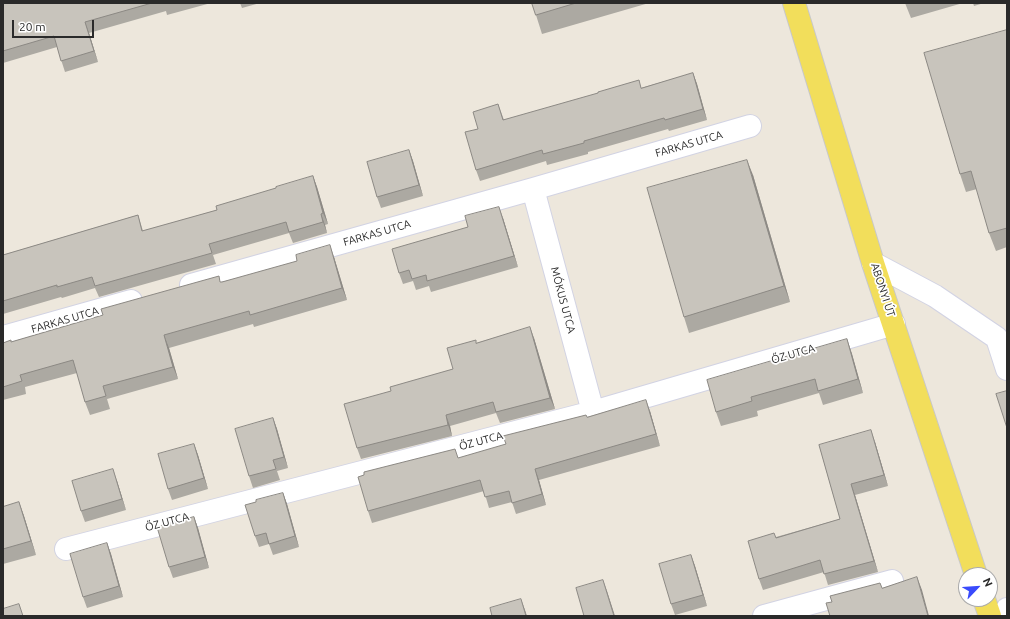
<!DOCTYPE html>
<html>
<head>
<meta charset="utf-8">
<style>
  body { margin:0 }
  #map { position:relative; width:1010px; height:619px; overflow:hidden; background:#ede7dc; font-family:Ubuntu,sans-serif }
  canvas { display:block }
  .frame { position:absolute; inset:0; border:4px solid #2a2a2a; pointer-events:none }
  .north { position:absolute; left:958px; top:567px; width:40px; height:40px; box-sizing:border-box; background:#fff; border:1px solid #aaa; border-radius:50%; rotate:65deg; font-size:11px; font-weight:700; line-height:16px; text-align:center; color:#2a2a2a }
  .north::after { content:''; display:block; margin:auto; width:14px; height:18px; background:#3a4bfc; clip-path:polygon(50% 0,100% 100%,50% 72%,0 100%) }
  .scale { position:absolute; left:12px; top:20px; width:82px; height:18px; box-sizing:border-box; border:2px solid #2a2a2a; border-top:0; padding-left:5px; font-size:12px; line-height:14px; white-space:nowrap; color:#2a2a2a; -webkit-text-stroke:3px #fff; paint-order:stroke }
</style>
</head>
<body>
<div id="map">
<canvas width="1010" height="619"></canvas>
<div class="frame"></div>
<div class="north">N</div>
<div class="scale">20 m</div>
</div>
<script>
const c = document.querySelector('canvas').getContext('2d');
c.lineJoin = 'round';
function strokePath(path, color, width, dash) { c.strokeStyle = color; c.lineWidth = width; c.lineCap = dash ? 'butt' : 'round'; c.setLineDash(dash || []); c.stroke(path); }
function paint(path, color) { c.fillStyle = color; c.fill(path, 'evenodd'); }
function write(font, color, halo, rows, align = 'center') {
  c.font = font + ' Ubuntu,sans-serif'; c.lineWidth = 3.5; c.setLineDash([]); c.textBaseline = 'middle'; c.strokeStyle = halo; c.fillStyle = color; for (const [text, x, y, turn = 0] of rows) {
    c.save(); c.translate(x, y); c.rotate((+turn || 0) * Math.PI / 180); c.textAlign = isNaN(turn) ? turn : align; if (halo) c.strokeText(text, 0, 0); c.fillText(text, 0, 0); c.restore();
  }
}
const minor = new Path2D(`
  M533 189 593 412
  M873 263 935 296 997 338 1007 369
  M191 285 533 189 750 126
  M3 337 131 301
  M66 549 593 412 894 324
  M764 616 892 581
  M1004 616 1007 609`);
const major = new Path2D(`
  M794 3 873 263 976 575
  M984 599 990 616`);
strokePath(minor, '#d2d3e3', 24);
strokePath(major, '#c8c8c8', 24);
strokePath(minor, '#fff', 22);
strokePath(major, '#f2de5b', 22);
paint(new Path2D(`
  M3 3H211L167 15 166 11 89 33 98 62 65 72 57 47 3 63Z
  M240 3H260L242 8Z
  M532 3H649L542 34 536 15Z
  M905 3H963L911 18Z
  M973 3H984L974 6Z
  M1007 30V247L996 251 989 233 977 189 966 192 960 174Z
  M693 73 697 84 707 120 669 131 668 129 588 152V154L547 165 546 161 480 181 476 170 478 129 498 104 504 120 641 88Z
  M409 150 413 161 423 196 381 208 377 197Z
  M753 175 790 302 689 333 684 317Z
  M313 176 317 187 328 224 325 225 327 233 293 243 289 233 213 255 216 264 99 297 95 288 62 298 61 297 3 314V255L138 215 143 231 217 210Z
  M503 218 518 267 431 292 429 286 416 290 413 281 403 284 399 273Z
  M334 257 347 300 254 327 253 324 169 348 178 379 107 399 110 409 90 415 85 402 77 373 25 387 26 394 3 400V343L11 342 221 282Z
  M534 338 555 409 500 423 496 413 450 426 452 436 361 459 357 448 391 391 453 369Z
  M847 339 852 354 863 393 823 405 819 393 757 411 758 416 721 426 716 412Z
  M650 411 660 446 539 480 546 505 516 514 512 502 489 508 484 491 372 523 368 511 506 444 587 417Z
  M273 418 277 429 288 468 277 471 280 480 253 488 249 476Z
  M875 442 888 486 855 495 878 572 828 585 824 572 763 590 759 579 776 537 840 519 819 445Z
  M194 444 198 455 208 489 172 500 168 489Z
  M117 481 126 510 85 522 81 511Z
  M283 493 287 504 299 547 273 555 269 544 259 547 255 536Z
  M19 502 24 516 36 555 3 564V507Z
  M194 517 198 528 209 568 173 578 169 567Z
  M107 543 111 554 123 597 87 608 83 597Z
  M691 555 695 566 707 606 675 615 671 604Z`), '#aca9a2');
paint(new Path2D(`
  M85 22 89 33 98 62 94 51Z
  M693 73 697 84 707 120 703 109Z
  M409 150 413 161 423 196 419 185Z
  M747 160 753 175 790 302 784 286Z
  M313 176 317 187 328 224 323 213Z
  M499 207 503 218 518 267 514 256Z
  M321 214 325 225 327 233 323 222Z
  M330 245 334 257 347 300 342 288Z
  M530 327 534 338 555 409 550 398Z
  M164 335 169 348 178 379 173 367Z
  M847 339 852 354 863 393 858 379Z
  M646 400 650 411 660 446 656 434Z
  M446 415 450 426 452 436 448 425Z
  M273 418 277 429 288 468 284 457Z
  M871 430 875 442 888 486 884 475Z
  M194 444 198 455 208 489 204 478Z
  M113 469 117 481 126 510 122 499Z
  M535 469 539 480 546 505 542 494Z
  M851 484 855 495 878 572 874 561Z
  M283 493 287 504 299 547 295 536Z
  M19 502 24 516 36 555 31 541Z
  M194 517 198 528 209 568 205 557Z
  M107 543 111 554 123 597 119 586Z
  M691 555 695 566 707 606 703 595Z
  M917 577 922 590 929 616H928Z
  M603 580 607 591 615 616H614Z
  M521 599 525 610 527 616H526Z`), '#8c8984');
const building = new Path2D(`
  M3 3H152L85 22 94 51 61 61 54 36 3 51Z
  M532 3H576L536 15Z
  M1007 30V228L989 233 971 171 960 174 924 53Z
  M693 73 703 109 665 120 664 118 584 141V143L543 154 542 150 476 170 465 132 478 129 473 112 498 104 503 120 598 93V92L639 80 641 88Z
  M409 150 419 185 377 197 367 162Z
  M747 160 784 286 684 317 647 188Z
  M313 176 323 213 321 214 323 222 289 232 286 222 209 244 212 253 95 286 92 277 57 287V285L3 301V255L138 215 142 231 217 210 216 206 276 188V187Z
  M499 207 514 256 427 281 426 275 412 279 409 270 399 273 392 249 468 227 465 216Z
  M330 245 342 288 250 315 249 311 164 335 173 367 103 386 106 396 85 402 73 360 20 375 22 381 3 387V343L11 340V342L103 315 101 309 219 276 220 282H222L297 261 296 255Z
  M530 327 550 398 496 412 493 402 446 415 448 425 357 448 344 404 391 391 390 387 453 369 447 348 476 340V343Z
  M847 339 858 379 818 391 815 379 751 397 752 401 716 412 707 380Z
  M1007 391V428L996 394Z
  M646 400 656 434 535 469 542 494 512 503 509 491 485 497 480 480 368 511 358 477 364 475V472L455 449 458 458 506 444 503 436 586 415 587 417Z
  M273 418 284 457 273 460 276 469 249 476 235 429Z
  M871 430 884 475 851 484 874 561 824 574 820 560 759 579 748 541 774 533 776 538 840 519 819 445Z
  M194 444 204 478 168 489 158 454Z
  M113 469 122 499 81 511 72 481Z
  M283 493 295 536 269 544 266 533 255 536 245 505 256 502V500Z
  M19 502 31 541 3 549V507Z
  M194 517 205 557 169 567 157 527Z
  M107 543 119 586 83 597 70 554Z
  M691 555 703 595 671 604 659 564Z
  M917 577 928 616H830L826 603 832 602 830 596 880 583 882 588Z
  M603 580 614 616H584L576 588Z
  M521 599 526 616H492L490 608Z
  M19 604 23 616H3V609Z`);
paint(building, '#c8c4bc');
strokePath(building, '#8c8984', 1);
write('11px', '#2a2a2a', '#fff', [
  ["FARKAS UTCA",689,144,-16],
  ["FARKAS UTCA",377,233,-16],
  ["ABONYI ÚT",883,290,72],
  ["MÓKUS UTCA",563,300,75],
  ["FARKAS UTCA",65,320,-16],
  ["ŐZ UTCA",793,354,-16],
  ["ŐZ UTCA",481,441,-15],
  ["ŐZ UTCA",167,522,-15]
]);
</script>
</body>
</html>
